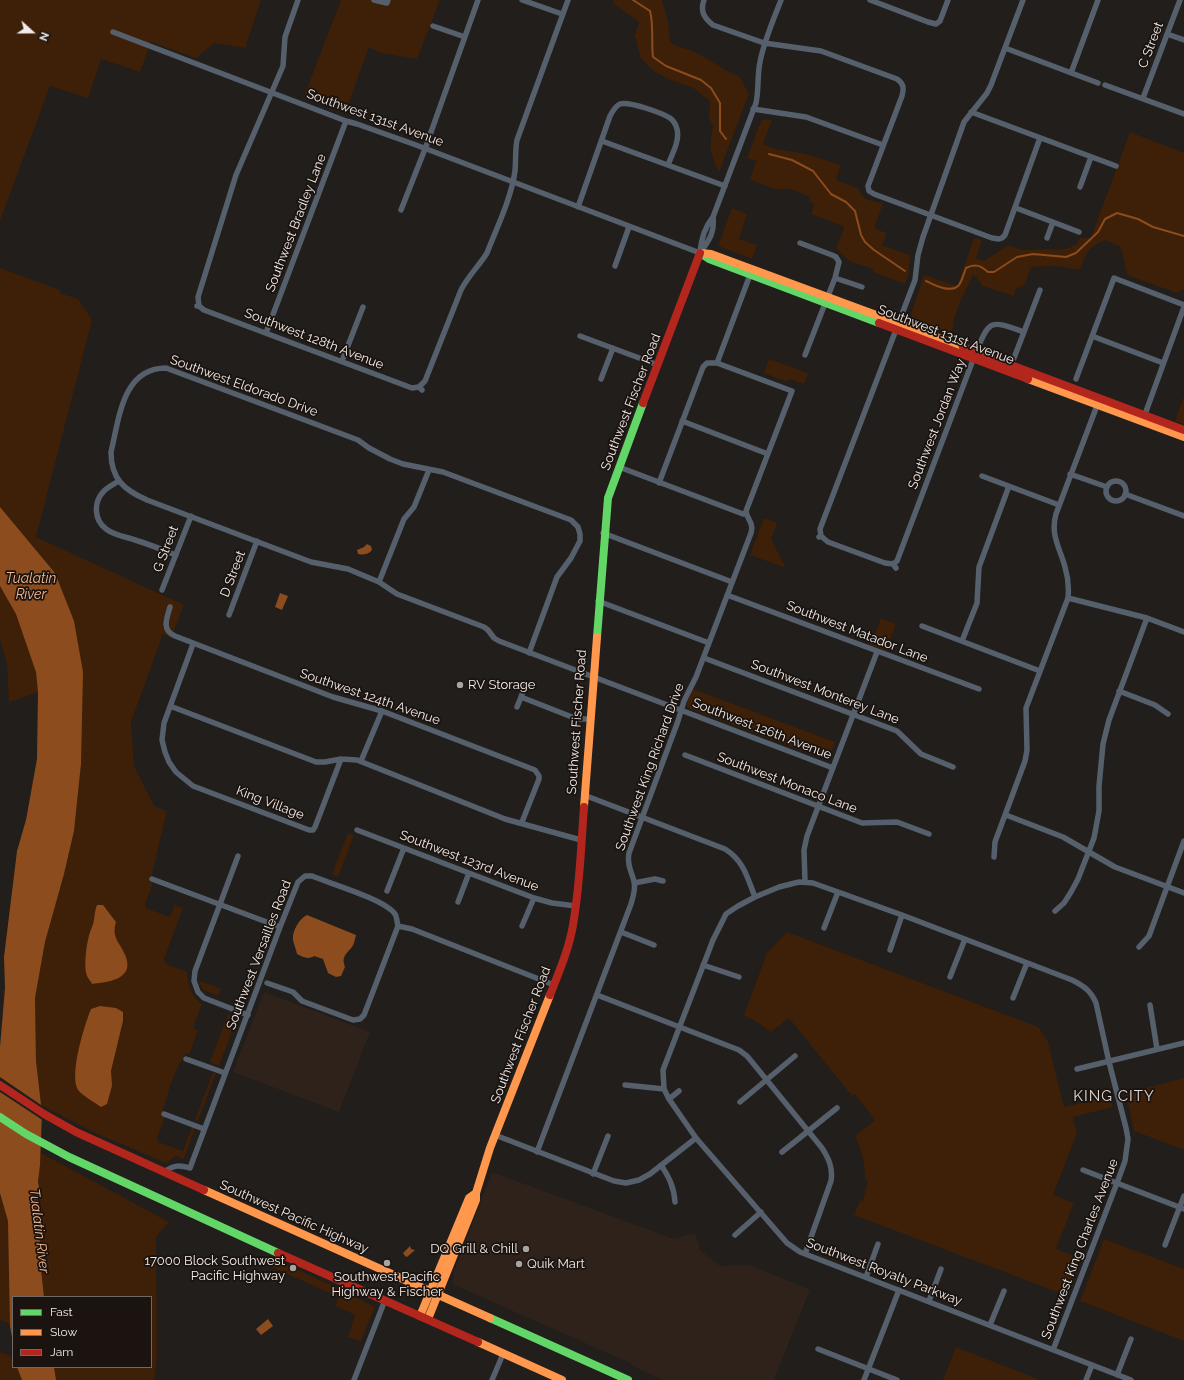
<!DOCTYPE html>
<html>
<head>
<meta charset="utf-8">
<style>
  body { margin:0 }
  #map { position:relative; width:1184px; height:1380px; overflow:hidden; background:#211e1b; font-family:Raleway,sans-serif }
  canvas { display:block }
  .legend { position:absolute; left:12px; top:1296px; width:140px; height:72px; box-sizing:border-box; background:#1a130f; border:1px solid #706a66; margin:0; padding:5px 7px; list-style:none; font-size:12px; color:#f1ece9 }
  .legend li { display:flex; align-items:center; gap:8px; height:20px }
  .legend b { width:20px; border:1px solid #706a66 }
  .north { position:absolute; left:12px; top:12px; width:40px; height:40px; -webkit-text-stroke:3px #1a130f; paint-order:stroke; rotate:111deg; font-size:11px; font-weight:700; line-height:16px; text-align:center; color:#f1ece9 }
  .north::after { content:''; display:block; margin:auto; width:14px; height:18px; background:#f1ece9; clip-path:polygon(50% 0,100% 100%,50% 72%,0 100%) }
</style>
</head>
<body>
<div id="map">
<canvas width="1184" height="1380"></canvas>
<ul class="legend">
<li><b style="height:5px;background:#63d668"></b>Fast</li>
<li><b style="height:5px;background:#ff974d"></b>Slow</li>
<li><b style="height:5px;background:#b3261e"></b>Jam</li>
</ul>
<div class="north">N</div>
</div>
<script>
const c = document.querySelector('canvas').getContext('2d');
c.lineJoin = 'round';
function paint(path, color) { c.fillStyle = color; c.fill(path, 'evenodd'); }
function strokePath(path, color, width, dash) { c.strokeStyle = color; c.lineWidth = width; c.lineCap = dash ? 'butt' : 'round'; c.setLineDash(dash || []); c.stroke(path); }
function write(font, color, halo, rows, align = 'center') {
  c.font = font + ' Raleway,sans-serif'; c.lineWidth = 3.5; c.setLineDash([]); c.textBaseline = 'middle'; c.strokeStyle = halo; c.fillStyle = color; for (const [text, x, y, turn = 0] of rows) {
    c.save(); c.translate(x, y); c.rotate((+turn || 0) * Math.PI / 180); c.textAlign = isNaN(turn) ? turn : align; if (halo) c.strokeText(text, 0, 0); c.fillText(text, 0, 0); c.restore();
  }
}
paint(new Path2D(`
  M264 992 370 1032 339 1112 233 1072Z
  M492 1172 674 1239 695 1233 700 1250 720 1266 750 1265 810 1290 774 1379 776 1380H663L634 1367 630 1363 452 1284 454 1272Z`), '#2e221b');
paint(new Path2D(`
  M0 0H261L245 48 214 43 196 58 151 42 140 72 101 59 88 98 50 86 0 221Z
  M341 0H440L417 59 381 53 369 47 345 113 304 96Z
  M614 0H662L668 21 670 41C675 48 683 47 690 50 708 57 722 70 740 77L749 94 719 172C710 153 709 147 713 126L709 119 710 101 693 88 668 79 652 70 640 57 636 38 634 37 639 22 613 3Z
  M765 119 772 120 763 144 775 149 802 153 841 165 836 179 839 181 859 189C863 202 873 200 883 204L875 226 876 229 887 233 882 245 910 255 909 273 905 284 873 272V269L849 261 836 248 844 229 843 226 811 214 814 205 809 201 810 197 791 189H775L750 180 756 161 747 158 761 121Z
  M1130 132 1184 153V289L1177 293 1132 277 1127 274 1121 247 1105 240C1088 248 1086 252 1080 270L1057 266 1031 267 1025 284 1016 289 1014 296 982 286 977 277 973 275 959 304 953 322 954 323 951 334 912 319 911 314 924 275 957 286 974 238 982 240 976 258 984 261 1008 245 1022 250 1066 249 1077 244 1080 238H1091Z
  M732 208 747 214 739 239 757 245 752 259 718 246Z
  M0 268 60 290V293L78 299 92 320 36 537 184 605 171 638 163 634 131 722 134 766 154 806 167 811 150 882 153 883 145 904 146 908 170 917 175 905 183 908 164 959 166 964 187 972C187 984 192 997 202 1004L194 1024V1029L198 1030 189 1055 186 1053C184 1059 180 1062 178 1067 170 1082 167 1099 161 1115L165 1117 157 1138 159 1142 183 1151 192 1127 195 1128 184 1159 176 1156 166 1163 93 1132 41 1105 36 1061 35 998 45 942 64 874 74 831 81 764V731L55 573 0 507ZM93 926 114 929 117 943 126 958 85 957C87 950 89 931 93 926ZM91 1009 123 1012V1021L111 1071 75 1080C78 1056 82 1033 91 1009Z
  M769 359 808 373 804 384 789 379 787 382 764 373Z
  M1184 396V424L1175 421Z
  M764 518 777 523 771 539 786 568 750 555Z
  M0 582 20 613 42 691 9 702 7 664 0 639Z
  M881 618 896 624 887 648 889 652 868 644 872 642Z
  M693 689 835 742 829 759H825L689 708 687 706V702Z
  M348 833 354 835 338 877 332 874Z
  M787 932 1038 1027 1048 1042 1064 1107 1110 1096 1113 1107 1073 1117 1077 1133 1053 1195 1074 1203 1056 1249 1080 1258 1065 1295 854 1215 860 1200 863 1201 868 1180 865 1179C865 1164 862 1151 855 1136L875 1120 855 1094 852 1096 789 1018 771 1032 757 1022 744 1015 767 953Z
  M198 980 221 989 218 996 203 990Z
  M228 1014 234 1016 236 1021 219 1066 210 1062Z
  M213 1072 216 1073 198 1121 195 1120Z
  M1184 1078V1150L1134 1131 1126 1093Z
  M41 1153 169 1222 156 1237 157 1357 154 1380H56L54 1367H151V1297H44L41 1269 38 1203 39 1187 38 1182Z
  M0 1189 14 1193 12 1325 0 1320Z
  M1104 1239 1184 1269V1341L1080 1301Z
  M271 1258 342 1290 375 1307 361 1341 348 1337 355 1315 335 1306 339 1297 265 1264 266 1261Z
  M956 1347 1040 1380H943Z
  M0 1352 13 1357V1367H17L22 1380H0Z`), '#3e1f07');
paint(new Path2D(`
  M0 507 55 573 74 621 83 672 81 764 74 831 64 874 45 942 35 998 36 1061 42 1113 40 1165 38 1182 39 1187 38 1203 41 1269 44 1297H13V1343L10 1326 8 1221 0 1193V1047L5 988 4 957 17 851 26 820 37 759 38 692 36 672 16 614 0 586Z
  M367 544 371 546 372 550C368 555 363 555 358 554L357 550 364 547Z
  M280 593 288 596 282 610 275 607Z
  M97 905H103L116 922C111 939 121 943 126 957 134 980 107 982 92 984 91 981 88 979 87 976 83 964 87 938 92 927 95 920 94 912 97 905Z
  M307 915 356 935C355 939 354 944 352 947 346 954 341 957 345 967L341 976 336 977 328 973 323 959 314 956C308 960 303 957 297 954 296 949 294 945 293 940 292 931 299 919 307 915Z
  M100 1006 116 1008 123 1012V1021L111 1071 112 1086 107 1104 101 1107C95 1103 82 1095 78 1090 69 1075 84 1026 91 1009Z
  M410 1246 411 1249 415 1250 407 1257 405 1256 403 1253Z
  M268 1319 273 1326 261 1335 256 1329Z
  M17 1367H54L56 1380H22Z`), '#8c4c1d');
paint(new Path2D(`
  M0 1077 44 1107V1121L0 1092Z`), '#211e1b');
strokePath(new Path2D(`
  M633 0 650 11C654 26 651 42 653 57L666 66 701 80 711 88 720 103V131L726 139
  M769 154 792 160 813 171 831 194 846 202 855 211 861 235 865 242 874 250 905 271
  M926 281C934 285 951 294 959 285 962 281 964 273 966 268 976 263 981 266 988 272H994L1017 257 1033 254 1066 257 1076 253 1098 232 1105 219 1117 213 1138 219 1153 227 1184 236`), '#8c4c1d', 2);
strokePath(new Path2D(`
  M374 0 387 3 388 0
  M522 0 562 14
  M704 0C700 11 704 18 713 25L764 43 821 51 897 79C904 84 904 88 902 96L868 186 869 191 874 194 992 238 999 239 1002 238 1005 235 1040 138
  M870 0 928 22 936 24 940 21 948 0
  M433 26 465 37
  M113 32 346 121 357 124 416 145 700 253
  M1167 34 1184 40
  M1005 48 1098 83
  M1071 73 1098 0
  M1105 85 1184 114
  M1143 98 1180 0
  M753 109 806 117 883 145
  M971 112 1116 166
  M602 141 725 186
  M1080 187 1091 157
  M578 207 610 116C613 111 615 106 620 104 629 101 662 113 670 118 674 121 676 125 677 129 680 141 672 154 668 165
  M1016 208 1079 232
  M401 210 425 149 478 0
  M1047 238 1053 222
  M800 243 832 255 836 257 839 262 835 278 805 355
  M700 253C701 239 704 228 713 217L756 103C759 89 757 76 760 62 764 41 773 21 781 0
  M700 253C709 240 715 233 713 217
  M615 266 629 227
  M835 278 862 287
  M197 306H199L198 297 236 175 283 66 285 37 298 0
  M199 306 204 310 412 388 419 387 422 390
  M266 333 346 121
  M580 336 658 365
  M1092 336 1163 363
  M1014 358 1040 290
  M342 361 363 307
  M601 379 613 348
  M1076 379 1114 278 1184 305
  M419 387 425 381 461 290C468 276 479 266 487 253 497 227 511 199 515 171 516 161 515 150 517 140L568 0
  M1144 417 1184 307
  M682 421 768 454
  M619 467 743 514H746
  M1070 474 1107 487
  M982 476 1059 505
  M119 481C114 484 108 487 104 491 93 502 94 520 106 529 115 536 128 537 138 541 151 545 163 550 176 555
  M1106 491a10 10 0 1 1 20 0a10 10 0 1 1-20 0Z
  M659 483 703 367 707 363H717L750 275
  M1125 494 1184 516
  M603 533 732 582
  M821 536 828 542 885 563 893 564 896 568
  M819 537 821 536 820 529 915 280 918 255 923 237 964 122 987 93 991 85 1023 0
  M893 564 897 561 976 352C990 319 990 320 1024 332
  M379 582 404 519 414 507 429 470
  M162 590 191 516
  M727 595 979 689
  M1068 598 1147 618 1184 632
  M598 601 709 643
  M170 607C167 618 161 630 175 636L333 697 382 711 535 770 539 776V779L522 822
  M229 615 257 541
  M922 626 1040 671
  M962 641 977 603 979 567 1009 486
  M193 644 164 723 162 740 165 752 169 762 176 772 193 786 309 830H313L315 827 341 759 357 760 505 819 581 840
  M529 653 557 577 571 558 580 541V534L578 527 571 520 443 472 403 464 390 459 369 448 358 440 166 368C122 368 119 420 111 452 111 479 124 490 147 500L311 562 348 569 379 582 397 594 484 627 488 630 494 638 499 641 833 768
  M704 658 897 731 921 754 953 767
  M1119 691 1155 705 1168 714
  M521 697 525 686
  M170 706 316 762H325L341 759
  M517 707 521 697 577 719H589
  M685 755 862 823 897 822 929 834
  M361 761 382 711
  M584 795 725 849C744 861 747 877 755 897
  M1006 815 1063 837 1115 867 1184 893
  M357 830 534 898 552 903 576 906
  M238 856 195 971 194 981 198 992 204 998 248 1015
  M994 857 995 842 1025 761 1027 750 1026 708 1068 598C1069 588 1068 577 1065 567 1060 548 1050 535 1056 514L1098 403
  M152 879 280 927
  M805 881 804 850 807 836 877 652
  M634 883 655 879 663 881
  M387 891 404 848
  M458 902 469 873
  M1055 911 1064 903 1071 892 1078 879 1094 838 1099 811V786L1103 744 1109 720 1147 618
  M398 926 412 929 554 985
  M522 926 534 898
  M824 928 838 892
  M621 932 654 945
  M1139 947 1149 936 1184 841
  M890 950 902 915
  M703 965 739 977
  M950 977 965 939
  M597 995 739 1050 747 1056 752 1062 822 1148C829 1159 833 1168 831 1181L805 1254
  M1013 998 1027 963
  M1150 1005 1157 1049
  M186 1059 225 1073
  M1077 1069 1184 1043
  M625 1085 664 1089
  M669 1099 679 1091
  M740 1102 795 1056
  M164 1114 204 1129
  M495 1135 614 1181 626 1183 639 1180 650 1174 696 1138
  M537 1152 631 904C633 897 636 889 634 881 631 871 627 864 629 853L678 721 684 701 696 677 751 533C754 522 747 520 746 511L792 391 717 363
  M782 1152 837 1108
  M661 1165C669 1177 674 1187 675 1202
  M1083 1170 1184 1209
  M165 1171C175 1165 179 1165 190 1168L280 927 298 882 305 876H312C331 884 384 899 395 914 397 917 397 923 398 926L364 1015 360 1019 353 1020 302 1001 293 992 267 983
  M593 1174 608 1136
  M735 1235 761 1212
  M1165 1245 1184 1196
  M866 1277 878 1244
  M929 1301 941 1269
  M990 1325 1004 1291
  M818 1349 897 1380
  M1053 1350 1117 1183 1125 1161 1128 1139 1126 1128 1109 1062 1096 1003C1091 991 1084 986 1072 980L902 915 813 883 799 882 779 887 755 897 738 906 726 914 713 940 663 1070 664 1089 669 1099 696 1138 787 1243 800 1252C910 1294 1021 1338 1131 1380
  M1117 1375 1131 1339
  M354 1380 385 1300
  M492 1380 503 1354
  M864 1380 899 1290
  M1086 1380 1092 1365`), '#56606c', 5.5);
strokePath(new Path2D(`
  M700 253 709 259 879 323
  M597 637 608 498 643 403
  M0 1117 26 1134 69 1157 278 1253
  M490 1318 628 1380`), '#63d668', 8);
strokePath(new Path2D(`
  M701 253 711 254 963 347
  M1028 379 1184 437
  M584 807 597 637
  M204 1190 490 1318
  M420 1316 469 1198 476 1193
  M428 1319 476 1200V1193L490 1148 550 995
  M478 1342 562 1380`), '#ff974d', 8);
strokePath(new Path2D(`
  M879 323 1028 379
  M963 347 1184 430
  M643 403 700 253
  M550 995C559 972 569 949 573 925 580 886 581 846 584 807
  M0 1085 44 1114 76 1132 204 1190
  M278 1253 478 1342`), '#b3261e', 8);
for (const [x, y, r, color] of [
  [460,685,4,"#a8a4a1"],
  [526,1249,4,"#a8a4a1"],
  [387,1263,4,"#a8a4a1"],
  [519,1264,4,"#a8a4a1"],
  [293,1268,4,"#a8a4a1"]
]) { const dot = new Path2D(); dot.arc(x, y, r, 0, 2 * Math.PI); c.fillStyle = color; c.fill(dot); strokePath(dot, '#1a130f', 1.5); }
write('13px', '#f1ece9', '#1a130f', [
  ["C Street",1151,45,-69],
  ["Southwest 131st Avenue",375,118,20],
  ["Southwest Bradley Lane",296,223,-69],
  ["Southwest 131st Avenue",946,335,21],
  ["Southwest 128th Avenue",314,339,21],
  ["Southwest Eldorado Drive",244,386,20],
  ["Southwest Fischer Road",631,402,-69],
  ["Southwest Jordan Way",937,424,-69],
  ["G Street",166,549,-69],
  ["D Street",233,574,-69],
  ["Southwest Matador Lane",857,632,21],
  ["Southwest Monterey Lane",825,692,21],
  ["Southwest 124th Avenue",370,697,19],
  ["Southwest Fischer Road",577,722,-86],
  ["Southwest 126th Avenue",762,729,21],
  ["Southwest King Richard Drive",650,767,-70],
  ["Southwest Monaco Lane",787,783,21],
  ["King Village",270,803,21],
  ["Southwest 123rd Avenue",469,861,21],
  ["Southwest Versailles Road",259,955,-69],
  ["Southwest Fischer Road",521,1035,-69],
  ["Southwest Pacific Highway",294,1217,24],
  ["Southwest King Charles Avenue",1080,1249,-69],
  ["Southwest Royalty Parkway",884,1272,21]
]);
write('13px', '#f1ece9', '#1a130f', [
  ["RV Storage",468,685],
  ["DQ Grill & Chill",518,1249,"right"],
  ["17000 Block Southwest",285,1261,"right"],
  ["Pacific Highway",285,1276,"right"],
  ["Quik Mart",527,1264],
  ["Southwest Pacific",387,1277,"center"],
  ["Highway & Fischer",387,1292,"center"]
], 'left');
write('italic 14px', '#f4b893', '#1a130f', [
  ["Tualatin",31,579],
  ["River",31,595],
  ["Tualatin River",39,1231,83]
]);
c.letterSpacing = '1px';
write('15px', '#e1d7d1', '#1a130f', [
  ["KING CITY",1114,1096]
]);
c.letterSpacing = '0px';
</script>
</body>
</html>
